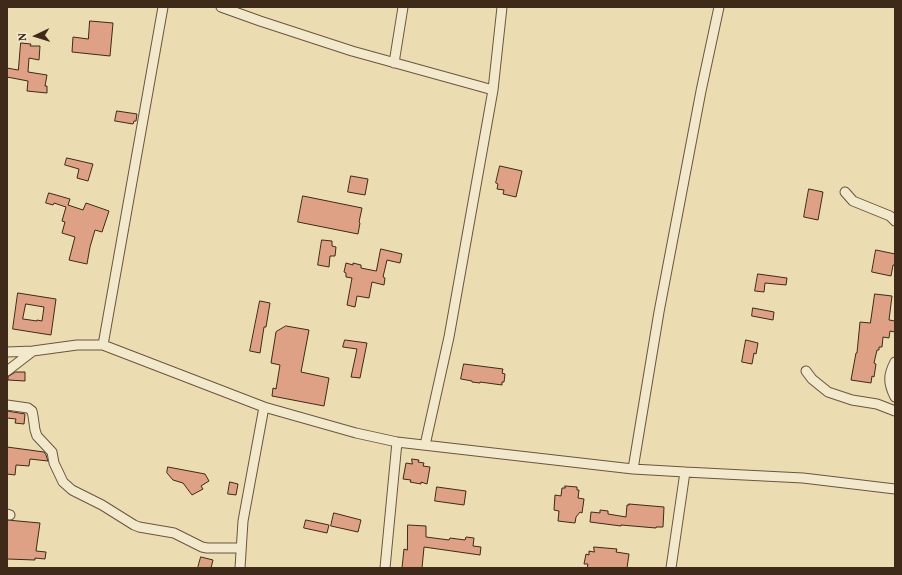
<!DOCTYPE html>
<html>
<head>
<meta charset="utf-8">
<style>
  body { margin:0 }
  #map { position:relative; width:902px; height:575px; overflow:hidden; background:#ebdcb1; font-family:Vollkorn,serif }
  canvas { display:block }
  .frame { position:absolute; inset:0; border:8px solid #3f2919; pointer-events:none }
  .north { position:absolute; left:16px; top:16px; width:40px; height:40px; -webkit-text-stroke:3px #f2e8cc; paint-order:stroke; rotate:266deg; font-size:11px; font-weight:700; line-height:16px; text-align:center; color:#3f2919 }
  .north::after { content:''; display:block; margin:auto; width:14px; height:18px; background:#3f2919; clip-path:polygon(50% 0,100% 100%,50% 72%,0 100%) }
</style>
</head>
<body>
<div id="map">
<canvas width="902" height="575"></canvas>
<div class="frame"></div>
<div class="north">N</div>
</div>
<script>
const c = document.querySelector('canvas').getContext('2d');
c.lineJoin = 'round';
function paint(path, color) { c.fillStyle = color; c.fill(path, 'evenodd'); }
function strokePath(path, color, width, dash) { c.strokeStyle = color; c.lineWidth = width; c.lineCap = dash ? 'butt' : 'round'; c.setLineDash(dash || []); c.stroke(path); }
const building = new Path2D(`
  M90 21 113 23 110 56 72 52 73 37 88 39Z
  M21 43 31 44 30 46H40L39 60 29 58 28 72 47 75 45 86H47V93L27 91 28 81 7 77V68L18 70Z
  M117 111 137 114 136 121H134L133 124 115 121Z
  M67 158 93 164 88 181 77 178 79 169 65 165Z
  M500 166 522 171 516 197 503 194 504 190 497 189 498 184 496 183Z
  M351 176 368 179 365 195 348 192Z
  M809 189 823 192 818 220 804 217Z
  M49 193 70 199 68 205 83 210 86 203 109 211 102 232 95 230 90 247 87 264 69 260 75 237 62 233 65 222 62 221 66 207 54 203 53 205 46 203Z
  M303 196 362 208 359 222 360 223 358 234 298 222Z
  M322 240 332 241V246L336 247 335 256H330L329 267 318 265Z
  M381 249 402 254 400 263 387 260 383 277 385 278 384 285 372 282 369 298 357 296 355 307 347 305 352 278 346 277V273L344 272 346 263 353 265V263L361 265V268L376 271Z
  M876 250 895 254V265H893L891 276 872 272Z
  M758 274 787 278 786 285 765 283 764 292 755 291Z
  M18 293 56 299 51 335 13 329ZM26 304 44 307 42 321 37 320V321L23 319Z
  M875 294 892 296 889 320 895 321V332L890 331 889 338 883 337 882 347H879V350H877L874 363 876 364 874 377 872 376 871 383 851 380 856 353H857L860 322 870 323Z
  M260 301 270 303 266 327H264L260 353 250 351Z
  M753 308 774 312 773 320 752 316Z
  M286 326 309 330 301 372 329 378 324 406 272 396 273 388 276 389 280 365 271 363 276 332Z
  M345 340 367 343 360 378 351 377 357 349 343 347Z
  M746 340 758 343 756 354 754 353 752 364 742 362Z
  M464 364 503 369 502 373 505 374 504 382H502V385L480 382V383L472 382V381L461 379Z
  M16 372H25V381L8 380V377Z
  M7 411 25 414 24 424 15 423 16 419 7 418Z
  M7 447 44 452 46 455 48 461 30 459 29 466 16 465 15 475 7 474Z
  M412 459 419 460 418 462 424 463 423 466 430 467 427 484 421 482V484L410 482 411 480 403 479 406 463 412 464Z
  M168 467 205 474 209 481 201 486 203 489 192 495 183 483 173 480 167 473Z
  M230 482 238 484 236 495 228 494Z
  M565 486 577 487V490H579L578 498 584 499 582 513 580 512 576 517 575 523 558 521 559 511 554 510 555 495 561 496 562 488H565Z
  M437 487 466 491 464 505 435 501Z
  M629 504 664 507 663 527H656V528L621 525V526L590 522 591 512 600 513V510L608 511V514L626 517 627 505H629Z
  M334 513 361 520 358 532 331 526Z
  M7 520 40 523 36 551 46 552 45 559 35 558V560L7 559Z
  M306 520 329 525 327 533 304 528Z
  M408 525 426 526V537L449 540 450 538 465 540 466 537 474 538 473 546 481 547 480 555 424 547 422 568H402L404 549 407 550Z
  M594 547 617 549 616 552 629 554 627 568H587L588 564H584L586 554 589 555V551L594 552Z
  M201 557 213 560 211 568H198Z`);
paint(building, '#dea185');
strokePath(building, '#3f2919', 1);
const minor = new Path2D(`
  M221 7 260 21 352 51 493 90
  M394 63 403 7
  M845 192 853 201 890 216 895 221
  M103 345 163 7
  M7 352 33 351 77 345H103L264 407 356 433 397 442 633 469 685 472 803 478 895 489
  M895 362C888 375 888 383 895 397
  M7 371 33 351
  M806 371 812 379 828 392 852 400 877 404 895 411
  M7 405 28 408 32 411 33 416 35 430 37 436 52 452 54 463 63 482 72 490 102 505 134 525 139 527 174 533 202 547 207 548H241
  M425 445 449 337 493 90 502 7
  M633 469 659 312 701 91 719 7
  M7 514 10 515
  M240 568 243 521 264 407
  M385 568 397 442
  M671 568 685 472`);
strokePath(minor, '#6a563f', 11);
strokePath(minor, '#f2e8cc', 9);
</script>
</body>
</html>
